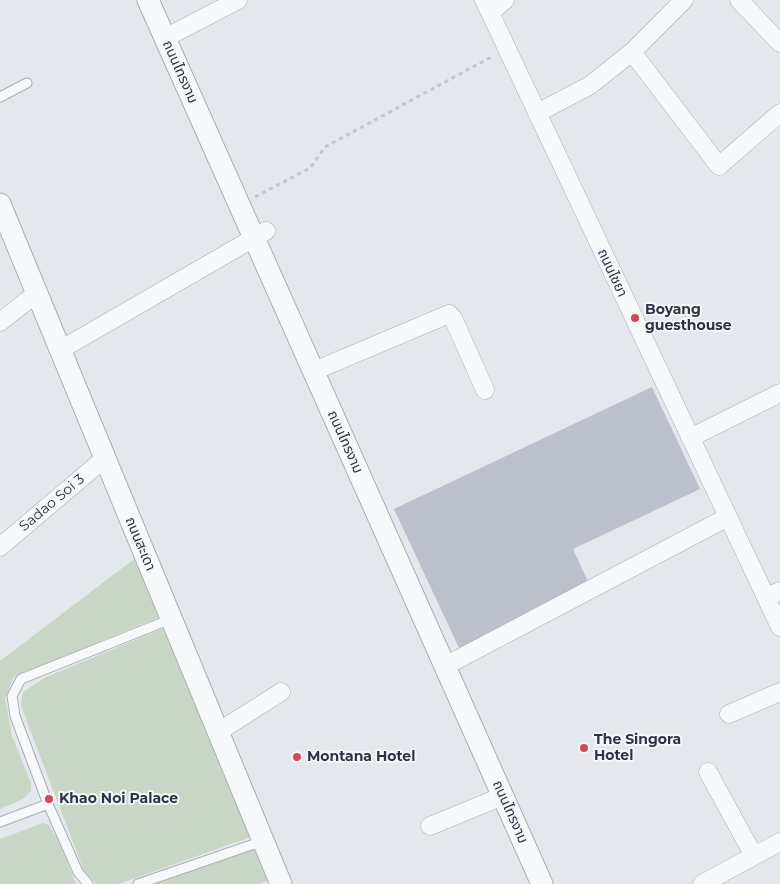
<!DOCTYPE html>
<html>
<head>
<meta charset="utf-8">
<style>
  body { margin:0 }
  canvas { display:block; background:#e4e7ec }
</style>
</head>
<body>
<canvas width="780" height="884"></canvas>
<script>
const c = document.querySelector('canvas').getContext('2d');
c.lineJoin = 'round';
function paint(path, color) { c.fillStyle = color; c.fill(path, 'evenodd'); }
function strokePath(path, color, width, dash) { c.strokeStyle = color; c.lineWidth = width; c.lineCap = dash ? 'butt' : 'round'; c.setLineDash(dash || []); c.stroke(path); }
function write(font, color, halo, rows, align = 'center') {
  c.font = font + ' Montserrat,"Noto Sans Thai",sans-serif'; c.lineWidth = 4; c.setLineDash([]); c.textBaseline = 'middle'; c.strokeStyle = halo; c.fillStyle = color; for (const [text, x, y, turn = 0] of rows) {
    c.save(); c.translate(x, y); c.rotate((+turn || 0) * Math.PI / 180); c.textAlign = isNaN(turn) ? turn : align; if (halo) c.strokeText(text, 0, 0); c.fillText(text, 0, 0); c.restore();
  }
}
paint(new Path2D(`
  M138 556 164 615 14 677 5 698 12 736 31 783V791L23 799 0 809V661Z
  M169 626 257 828 248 838 119 884H96L84 871 21 706 23 692 46 677Z
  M43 823 49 825 58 840 76 884H0V839Z
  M266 849 279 877 258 884H150L250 850Z`), '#c9d6c5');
paint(new Path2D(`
  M652 387 700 489 573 549 590 586 459 648 394 509Z`), '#bbc0ca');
const service = new Path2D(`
  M0 97 27 83
  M0 822 48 804
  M88 884 78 872 48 804 15 716 12 696 21 679 171 619
  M138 884 263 841`);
const minor = new Path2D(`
  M484 0 780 627
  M739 0 780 43
  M490 13 505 0
  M165 38 238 0
  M632 52 719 166 780 113
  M537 113 589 86 632 52 684 0
  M0 322 37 293
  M60 350 266 231
  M314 371 449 314 453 318 485 390
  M690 438 780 393
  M0 547 105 458
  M766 597 780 591
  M445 666 728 517
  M729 714 780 692
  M218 732 281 692
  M708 772 754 856
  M430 826 503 796
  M702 884 780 842`);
const tertiary = new Path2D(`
  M148 0 542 884
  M0 204 281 884`);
strokePath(service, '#a9aeb7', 11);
strokePath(minor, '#a9aeb7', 19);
strokePath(tertiary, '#a9aeb7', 23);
strokePath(new Path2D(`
  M255 197 310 168 325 147 493 56`), '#c2c5cb', 3, [4, 4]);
strokePath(service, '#f7f8fa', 9);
strokePath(minor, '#f7f8fa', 18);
strokePath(tertiary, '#f7f8fa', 21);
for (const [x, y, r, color] of [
  [635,318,5,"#d1495b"],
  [584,748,5,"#d1495b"],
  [297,757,5,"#d1495b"],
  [49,799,5,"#d1495b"]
]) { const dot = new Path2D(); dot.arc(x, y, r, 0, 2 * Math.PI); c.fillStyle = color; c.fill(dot); strokePath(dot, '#f4f6f9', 2); }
write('14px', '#2b3445', '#f4f6f9', [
  ["ถนนไทรงาม",180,72,66],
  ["ถนนไชยา",612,273,65],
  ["ถนนไทรงาม",345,442,66],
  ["Sadao Soi 3",52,503,-40],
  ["ถนนสะเดา",140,544,67],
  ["ถนนไทรงาม",510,812,66]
]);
write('bold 14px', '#2b3445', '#f4f6f9', [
  ["Boyang",645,310],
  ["guesthouse",645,326],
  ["The Singora",594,740],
  ["Hotel",594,756],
  ["Montana Hotel",307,757],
  ["Khao Noi Palace",59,799]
], 'left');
</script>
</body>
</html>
